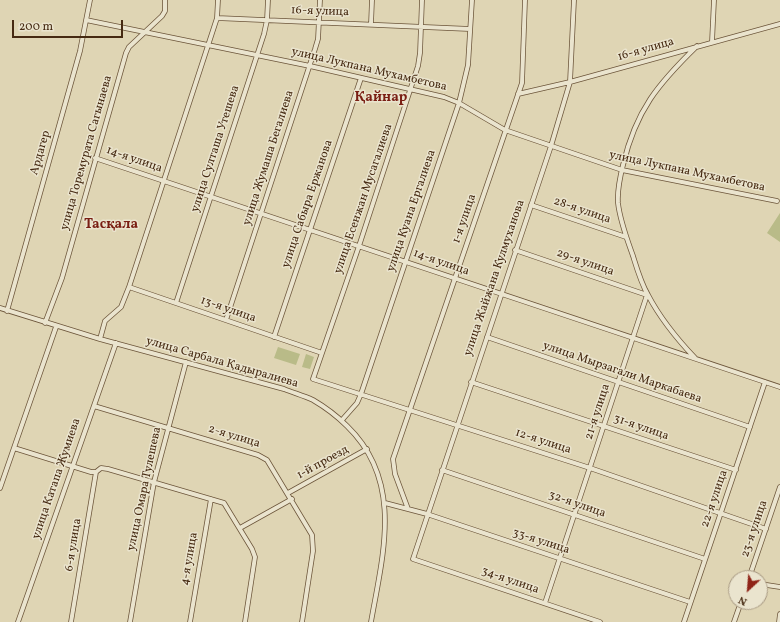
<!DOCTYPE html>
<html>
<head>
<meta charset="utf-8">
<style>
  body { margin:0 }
  #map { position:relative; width:780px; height:622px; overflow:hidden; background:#dfd5b4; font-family:Vollkorn,serif }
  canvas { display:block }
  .north { position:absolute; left:728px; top:570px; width:40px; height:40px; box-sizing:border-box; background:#eae4ce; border:1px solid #a89a83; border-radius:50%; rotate:206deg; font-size:11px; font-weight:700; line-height:16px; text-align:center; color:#462a12 }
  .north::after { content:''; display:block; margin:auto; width:14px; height:18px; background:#8f2418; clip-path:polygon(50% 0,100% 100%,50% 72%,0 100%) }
  .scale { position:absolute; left:12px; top:20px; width:111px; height:18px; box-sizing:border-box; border:2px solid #462a12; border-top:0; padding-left:5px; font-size:12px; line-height:14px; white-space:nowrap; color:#462a12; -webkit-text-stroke:3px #eae4ce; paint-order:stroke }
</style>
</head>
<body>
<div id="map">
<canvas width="780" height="622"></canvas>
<div class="north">N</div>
<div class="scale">200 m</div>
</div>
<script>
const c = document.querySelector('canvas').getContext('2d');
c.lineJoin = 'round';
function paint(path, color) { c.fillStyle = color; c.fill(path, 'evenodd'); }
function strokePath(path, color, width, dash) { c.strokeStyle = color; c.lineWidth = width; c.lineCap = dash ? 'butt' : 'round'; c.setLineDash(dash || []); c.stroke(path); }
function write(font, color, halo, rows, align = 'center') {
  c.font = font + ' Vollkorn,serif'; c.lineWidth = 3; c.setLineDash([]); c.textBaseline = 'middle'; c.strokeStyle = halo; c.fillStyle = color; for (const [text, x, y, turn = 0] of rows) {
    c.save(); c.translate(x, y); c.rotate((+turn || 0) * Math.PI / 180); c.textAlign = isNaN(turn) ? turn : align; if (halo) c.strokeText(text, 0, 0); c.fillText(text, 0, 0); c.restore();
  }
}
paint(new Path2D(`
  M780 213V242L767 233Z
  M278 347 300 354 296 365 274 358Z
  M306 354 314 357 310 369 302 367Z`), '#b9bb88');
const street = new Path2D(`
  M422 0 420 53 418 66 359 246 313 379 590 468 766 529
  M574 0 570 82 551 146 413 559 600 622
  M217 18 470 29
  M86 20 310 66 444 97 459 103 505 130 622 170 777 201
  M371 24 372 0
  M712 42 714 0
  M518 94 570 82 780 24
  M95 158 780 387
  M531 205 626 237
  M515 250 647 295 545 603
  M129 287 322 353
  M176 303 264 34 267 20 268 0
  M0 308 100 339 284 389C294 393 304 396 313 400 325 407 337 416 347 426 404 481 383 554 371 622
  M7 311 80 51 90 0
  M226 320 315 49 318 39 320 0
  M45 323 62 278 126 53 129 47 162 16 165 11V0
  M274 337 361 78
  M487 337 750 427
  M100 339 105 321 121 307 129 287 217 18 218 0
  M695 358C677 339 660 318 648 295 641 283 637 269 633 256 627 239 620 221 618 203 617 190 620 177 623 165 636 110 658 84 697 46
  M471 382 736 470
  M94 406 258 455 267 460 312 535 313 551 302 622
  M342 420 357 403 361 394 459 103 468 65 472 0
  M14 448 91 472H96L101 468 108 469 224 503 252 549 255 557 245 622
  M442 470 705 559
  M0 488 56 327
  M288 493 367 449
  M385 503 427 514 690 602
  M408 509 395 474 393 459 522 83 525 0
  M240 528 292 499
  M749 578 780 487
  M760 584 780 587
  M18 622 116 343
  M71 622 96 472
  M130 622 154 482 186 362
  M190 622 211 499
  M684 622 765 382
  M734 622 741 602
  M779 622 780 614`);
strokePath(street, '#6c553a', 5.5);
strokePath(street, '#eae4ce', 4);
write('12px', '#462a12', '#eae4ce', [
  ["16-я улица",320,12,2],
  ["16-я улица",646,50,-16],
  ["улица Лукпана Мухамбетова",369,70,13],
  ["улица Султаша Утешева",216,149,-72],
  ["Ардагер",41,153,-74],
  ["улица Торемурата Сагынаева",87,153,-74],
  ["улица Жумаша Бегалиева",269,158,-72],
  ["14-я улица",134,160,19],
  ["улица Лукпана Мухамбетова",687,172,12],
  ["улица Есенжан Мусагалиева",364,199,-71],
  ["улица Сабыра Ержанова",308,204,-71],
  ["улица Куана Ергалиева",412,211,-71],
  ["28-я улица",582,211,19],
  ["1-я улица",465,219,-71],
  ["14-я улица",441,263,19],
  ["29-я улица",585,263,19],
  ["улица Жайжана Кулмуханова",495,278,-71],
  ["13-я улица",228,310,19],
  ["улица Сарбала Қадыралиева",222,363,16],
  ["улица Мырзагали Маркабаева",622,373,19],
  ["21-я улица",598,412,-72],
  ["31-я улица",641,428,19],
  ["2-я улица",234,437,17],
  ["12-я улица",543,442,18],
  ["1-й проезд",323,463,-29],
  ["улица Катапа Жумиева",57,479,-71],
  ["улица Омара Тулешева",145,489,-78],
  ["22-я улица",715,499,-71],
  ["32-я улица",577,505,19],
  ["23-я улица",755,529,-71],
  ["33-я улица",541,542,18],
  ["6-я улица",74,545,-81],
  ["4-я улица",190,559,-80],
  ["34-я улица",510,581,19]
]);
write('bold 14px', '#7a1f14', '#eae4ce', [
  ["Қайнар",381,98],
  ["Тасқала",111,225]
]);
</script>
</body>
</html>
